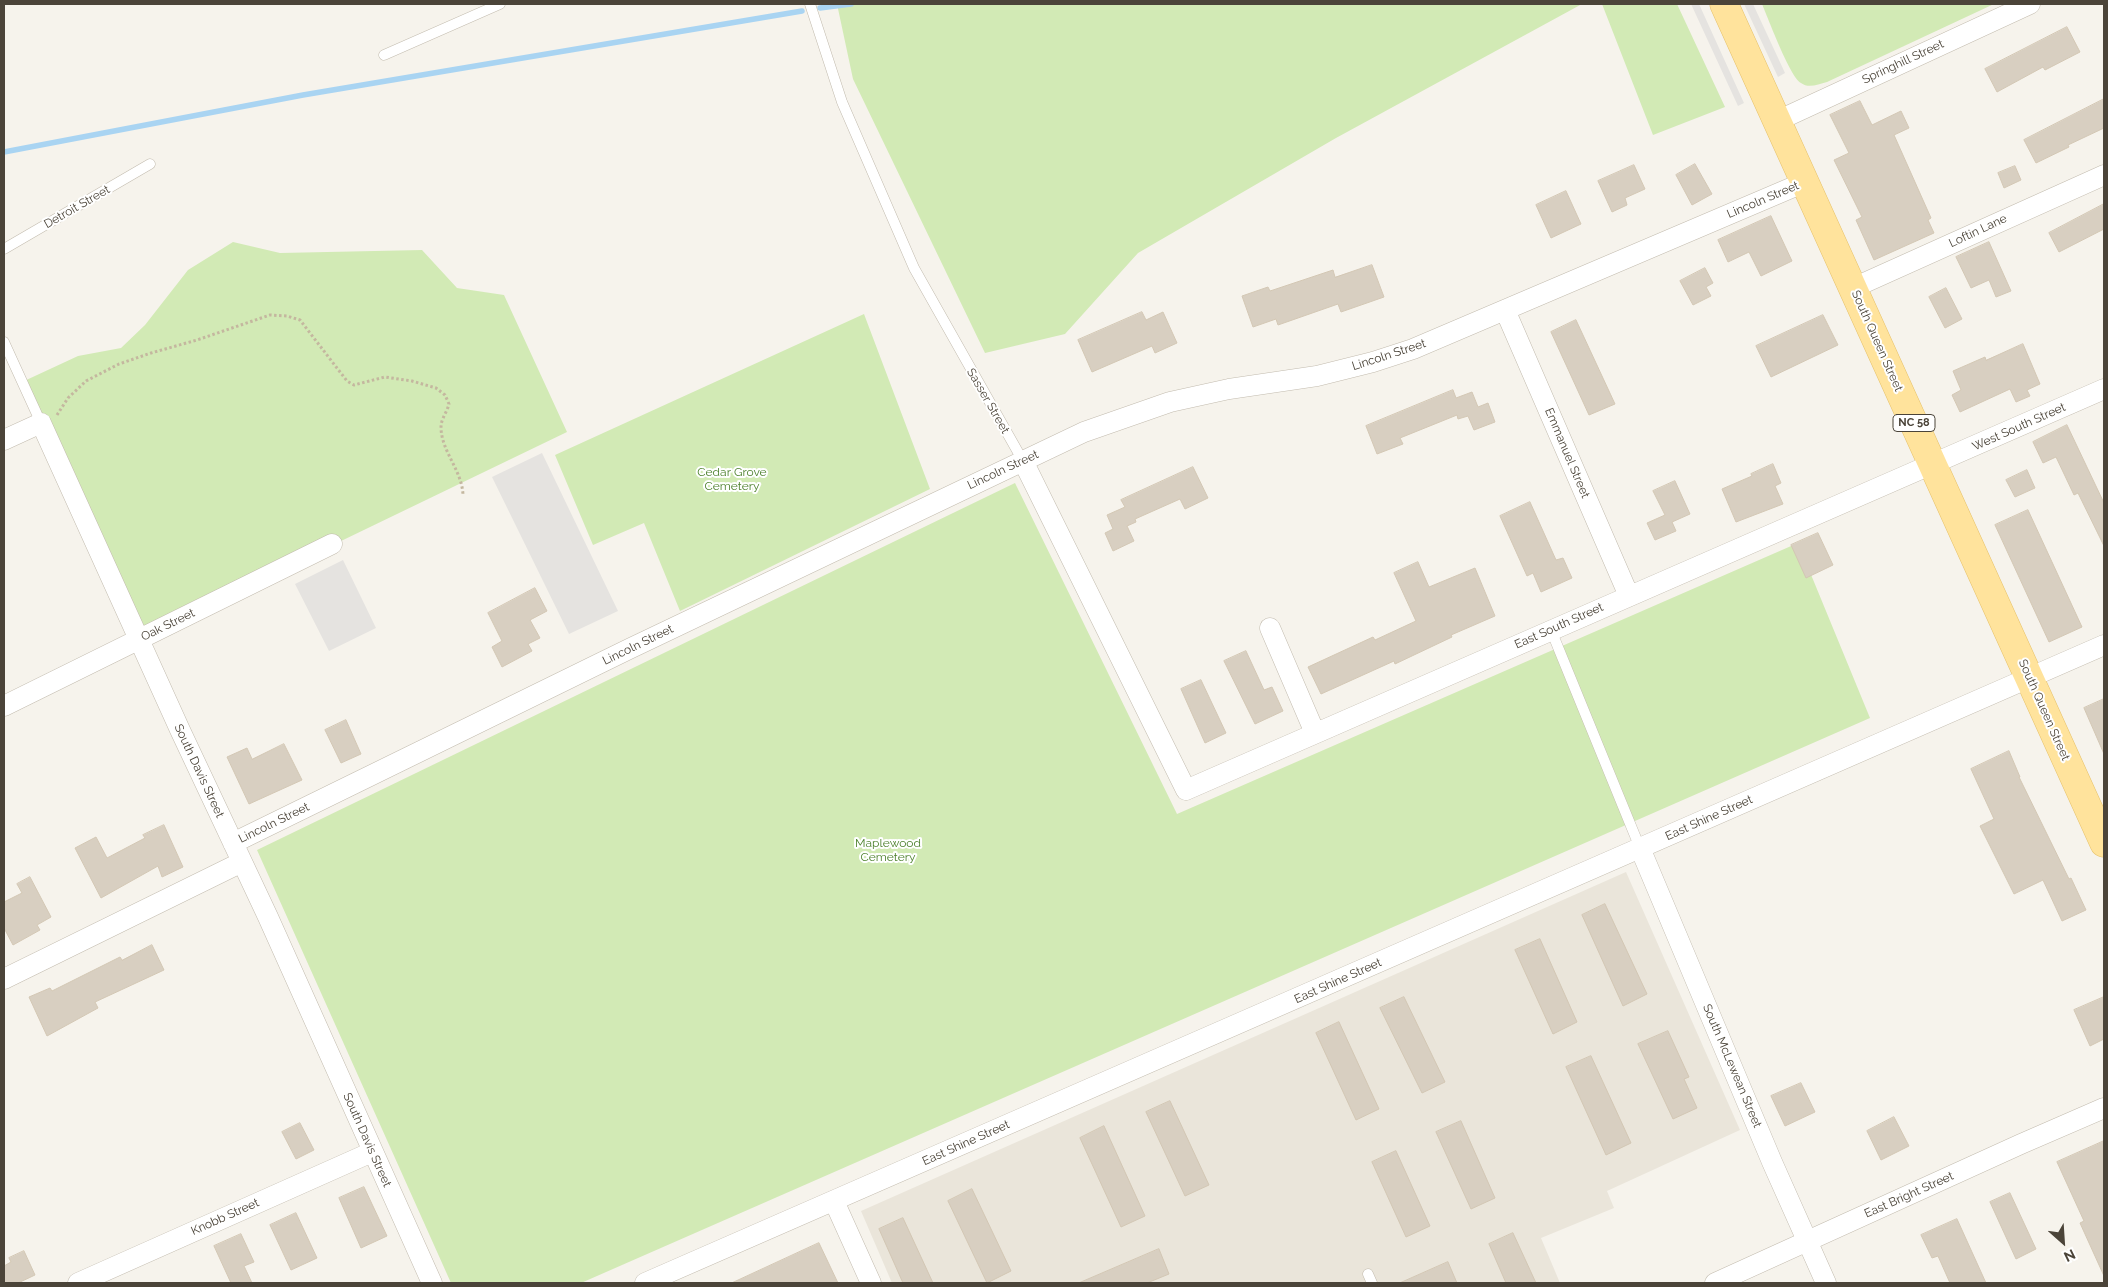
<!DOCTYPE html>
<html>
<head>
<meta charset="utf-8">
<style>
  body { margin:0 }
  #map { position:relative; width:2108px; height:1287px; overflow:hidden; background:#f6f3ec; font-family:Raleway,sans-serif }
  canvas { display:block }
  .frame { position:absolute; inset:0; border:5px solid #4b4439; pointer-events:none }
  .north { position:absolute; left:2038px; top:1217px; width:50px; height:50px; -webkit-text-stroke:4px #fff; paint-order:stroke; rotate:154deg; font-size:14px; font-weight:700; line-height:20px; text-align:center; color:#4b4439 }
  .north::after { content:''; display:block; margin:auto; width:18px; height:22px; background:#4b4439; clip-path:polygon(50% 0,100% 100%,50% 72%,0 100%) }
</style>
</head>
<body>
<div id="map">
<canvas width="2108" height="1287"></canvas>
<div class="frame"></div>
<div class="north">N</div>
</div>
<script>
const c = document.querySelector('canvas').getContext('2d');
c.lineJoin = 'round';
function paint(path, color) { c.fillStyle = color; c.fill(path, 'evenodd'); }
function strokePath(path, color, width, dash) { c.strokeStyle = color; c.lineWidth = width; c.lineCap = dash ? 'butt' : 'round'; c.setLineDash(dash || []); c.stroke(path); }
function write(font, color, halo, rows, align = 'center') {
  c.font = font + ' Raleway,sans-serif'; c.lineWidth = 4; c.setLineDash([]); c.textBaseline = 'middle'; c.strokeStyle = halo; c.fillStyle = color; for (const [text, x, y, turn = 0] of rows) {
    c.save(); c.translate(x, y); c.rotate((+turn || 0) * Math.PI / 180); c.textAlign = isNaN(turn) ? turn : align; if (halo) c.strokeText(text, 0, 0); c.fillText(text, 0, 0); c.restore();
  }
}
paint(new Path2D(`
  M1626 872 1740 1130 1607 1191 1614 1208 1541 1238 1560 1283H892L861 1211Z`), '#eae5da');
paint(new Path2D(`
  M837 4H1582L1336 138 1138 253 1065 334 985 353 853 79Z
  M1602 4H1677L1725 107 1653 135Z
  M1762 4H1994L1827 82C1818 84 1809 89 1801 83 1790 77 1768 18 1762 4Z
  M233 242 280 253 422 250 457 288 504 295 567 432 140 638 22 382 78 356 121 348 145 325 188 270Z
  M864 314 930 489 680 611 644 523 593 545 555 455Z
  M1015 483 1177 814 1798 543 1870 718 581 1283H451L257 850Z`), '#d2eab5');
paint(new Path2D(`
  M1691 4H1699L1744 103 1738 106Z
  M1744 4H1753L1785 73 1778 77Z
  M542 453 618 611 569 634 492 477Z
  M343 560 376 628 329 651 295 584Z`), '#e5e3e0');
strokePath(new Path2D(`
  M820 8 851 4
  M4 152 303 95 802 11`), '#a9d4f2', 5.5);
const building = new Path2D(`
  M2067 27 2080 52 2045 70 2043 67 1997 92 1985 69Z
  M2104 99V128L2068 145 2069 147 2036 163 2024 140Z
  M1860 101 1872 125 1901 111 1909 128 1894 135 1931 218 1928 220 1934 233 1874 260 1856 220 1862 217 1834 160 1849 153 1830 115Z
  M1695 164 1712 194 1692 205 1676 175Z
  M1634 165 1645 189 1625 198 1627 205 1612 212 1598 181Z
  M2015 166 2021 180 2004 188 1998 173Z
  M1566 191 1581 224 1551 238 1536 205Z
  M2104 204V229L2059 252 2049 233Z
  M1771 216 1792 261 1761 276 1749 252 1728 262 1718 240Z
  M1989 242 2011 291 1996 297 1989 280 1971 288 1956 257Z
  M1372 265 1384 297 1341 312 1338 304 1278 325 1276 319 1253 327 1242 296 1268 287 1270 291 1333 270 1335 277Z
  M1705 268 1713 283 1706 287 1711 296 1693 305 1680 281Z
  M1946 288 1962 319 1945 328 1929 297Z
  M1142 312 1146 320 1163 312 1177 343 1155 353 1152 346 1092 372 1078 340Z
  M1823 315 1838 345 1771 377 1756 346Z
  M1576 320 1615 404 1589 415 1551 332Z
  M2023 344 2040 384 2027 390 2030 396 2016 402 2010 389 1960 412 1952 395 1961 390 1953 371 1985 357 1986 360Z
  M1453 390 1456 398 1472 392 1478 407 1488 403 1495 422 1474 430 1468 416 1458 419 1457 415 1400 438 1403 444 1377 454 1366 426Z
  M2067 425 2104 503V546L2078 493 2074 495 2056 457 2043 463 2033 442Z
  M1773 464 1781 483 1775 486 1783 504 1736 522 1722 489 1752 476 1751 474Z
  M1193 467 1208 498 1185 509 1180 499 1135 519 1136 522 1127 526 1134 541 1113 551 1105 533 1113 529 1107 515 1125 507 1121 500Z
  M2027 470 2035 488 2015 497 2006 480Z
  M1675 481 1690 514 1672 522 1676 531 1655 540 1647 523 1665 515 1653 491Z
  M1530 502 1556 560 1563 558 1572 578 1541 592 1533 573 1527 576 1500 516Z
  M2028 510 2082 627 2049 642 1995 525Z
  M1818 533 1833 565 1806 578 1791 545Z
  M1418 562 1429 587 1475 568 1495 616 1451 635 1452 637 1395 664 1394 661 1321 694 1308 667 1373 637 1375 640 1416 621 1394 573Z
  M535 588 547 611 530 620 540 638 528 644 532 651 502 667 492 647 502 641 488 613Z
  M1246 651 1264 690 1272 687 1283 711 1255 724 1224 661Z
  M1201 680 1226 733 1205 743 1181 689Z
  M2104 699V754L2084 708Z
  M346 720 361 754 341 763 325 730Z
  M284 744 302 780 249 804 227 757 247 748 252 759Z
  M2009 751 2020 777H2019L2069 879 2071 878 2086 910 2062 921 2043 880 2014 894 1980 826 1994 819 1971 769Z
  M164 825 183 867 162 877 158 866 101 898 75 848 96 837 107 858 145 838 143 835Z
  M30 877 51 917 37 925 40 930 13 945 4 928V902L22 893 17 884Z
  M1605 904 1647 994 1623 1006 1582 915Z
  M1540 939 1577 1022 1553 1034 1515 950Z
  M152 945 164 970 95 1002 98 1008 47 1036 29 997 50 988 52 991 120 957 122 960Z
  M1404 997 1445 1082 1422 1093 1380 1008Z
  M2104 997V1039L2090 1046 2074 1010Z
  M1339 1022 1379 1109 1356 1120 1316 1033Z
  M1668 1031 1689 1077 1684 1079 1697 1108 1673 1119 1638 1044Z
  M1591 1056 1631 1143 1606 1155 1566 1067Z
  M1801 1083 1815 1112 1785 1126 1771 1096Z
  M1170 1101 1209 1185 1185 1196 1146 1112Z
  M1894 1117 1909 1146 1881 1160 1867 1131Z
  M1461 1121 1495 1198 1471 1209 1436 1132Z
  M300 1123 314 1150 296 1159 282 1132Z
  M1104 1126 1145 1216 1121 1227 1080 1138Z
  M2104 1141V1276L2080 1223 2084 1221 2057 1162Z
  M1396 1151 1430 1226 1406 1237 1372 1162Z
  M364 1187 387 1236 361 1248 339 1198Z
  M972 1189 1011 1271 987 1283 948 1201Z
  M2010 1193 2036 1249 2016 1259 1990 1202Z
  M296 1213 317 1258 291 1270 270 1225Z
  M903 1218 933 1283H903L879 1229Z
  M1957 1219 1986 1283H1950L1938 1256 1932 1258 1921 1235Z
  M1513 1233 1536 1283H1506L1489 1244Z
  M241 1234 254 1262 244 1266 252 1283H231L214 1246Z
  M819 1243 838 1283H732Z
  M1159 1249 1169 1274 1147 1283H1079Z
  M24 1251 35 1275 18 1283H4V1266L11 1262 9 1258Z
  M1448 1262 1457 1283H1400Z`);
paint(building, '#d8cfc1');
strokePath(building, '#d3c7b4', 1);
const service = new Path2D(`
  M810 4 842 102 914 268 1023 461
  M384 55 500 4
  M4 249 150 164
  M4 342 41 423
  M1551 630 1640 848
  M1368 1274 1372 1283`);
const minor = new Path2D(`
  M1777 121 2030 4
  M1853 288 2104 175
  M1505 310 1629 596
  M4 440 41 423 180 730 268 917 432 1283
  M1023 461 1186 790 2104 389
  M1270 628 1315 733
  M4 706 332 544
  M233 843 629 649 1084 432 1170 402 1229 389 1317 376 1373 362 1413 349 1805 182
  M1640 848 1772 1162 1826 1283
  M4 979 242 862
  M834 1201 871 1283
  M78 1283 372 1152
  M645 1283 2104 645
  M1715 1283 2021 1144 2104 1108`);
const primary = new Path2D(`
  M1724 4 2104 843`);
strokePath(service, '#c2bbae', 11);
strokePath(minor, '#c2bbae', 21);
strokePath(primary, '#e6c16a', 29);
strokePath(new Path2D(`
  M57 415 68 398 86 381 119 364 151 353 197 340 270 315 287 316 300 320 347 381 354 385 385 377 412 381 436 388 445 395 449 404C447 412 441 419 441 427 441 451 462 470 463 495`), '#c4b79f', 3, [2.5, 2.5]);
strokePath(service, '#fff', 10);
strokePath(minor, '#fff', 20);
strokePath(primary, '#ffe39c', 28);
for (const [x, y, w] of [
  [1914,423,42]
]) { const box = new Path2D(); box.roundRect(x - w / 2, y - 8.5, w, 17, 4); c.fillStyle = '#fff'; c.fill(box); strokePath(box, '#4b4439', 1); }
write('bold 11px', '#4b4439', null, [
  ["NC 58",1914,423]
]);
write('12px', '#4b4439', '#fff', [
  ["Springhill Street",1903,62,-25],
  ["Lincoln Street",1763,200,-23],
  ["Detroit Street",77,207,-30],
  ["Loftin Lane",1978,231,-25],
  ["South Queen Street",1877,341,66],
  ["Lincoln Street",1389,355,-18],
  ["Sasser Street",988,401,60],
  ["West South Street",2019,427,-24],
  ["Emmanuel Street",1567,453,67],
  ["Lincoln Street",1003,470,-25],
  ["Oak Street",168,625,-26],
  ["East South Street",1559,626,-24],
  ["Lincoln Street",638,645,-26],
  ["South Queen Street",2044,710,66],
  ["South Davis Street",199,771,65],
  ["East Shine Street",1709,818,-24],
  ["Lincoln Street",274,823,-26],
  ["East Shine Street",1338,981,-24],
  ["South McLewean Street",1732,1066,67],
  ["South Davis Street",367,1140,66],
  ["East Shine Street",966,1143,-24],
  ["East Bright Street",1909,1195,-24],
  ["Knobb Street",225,1217,-24]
]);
write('12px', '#4a7f2a', '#fff', [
  ["Cedar Grove",732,472],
  ["Cemetery",732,486],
  ["Maplewood",888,843],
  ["Cemetery",888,857]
]);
</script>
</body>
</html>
